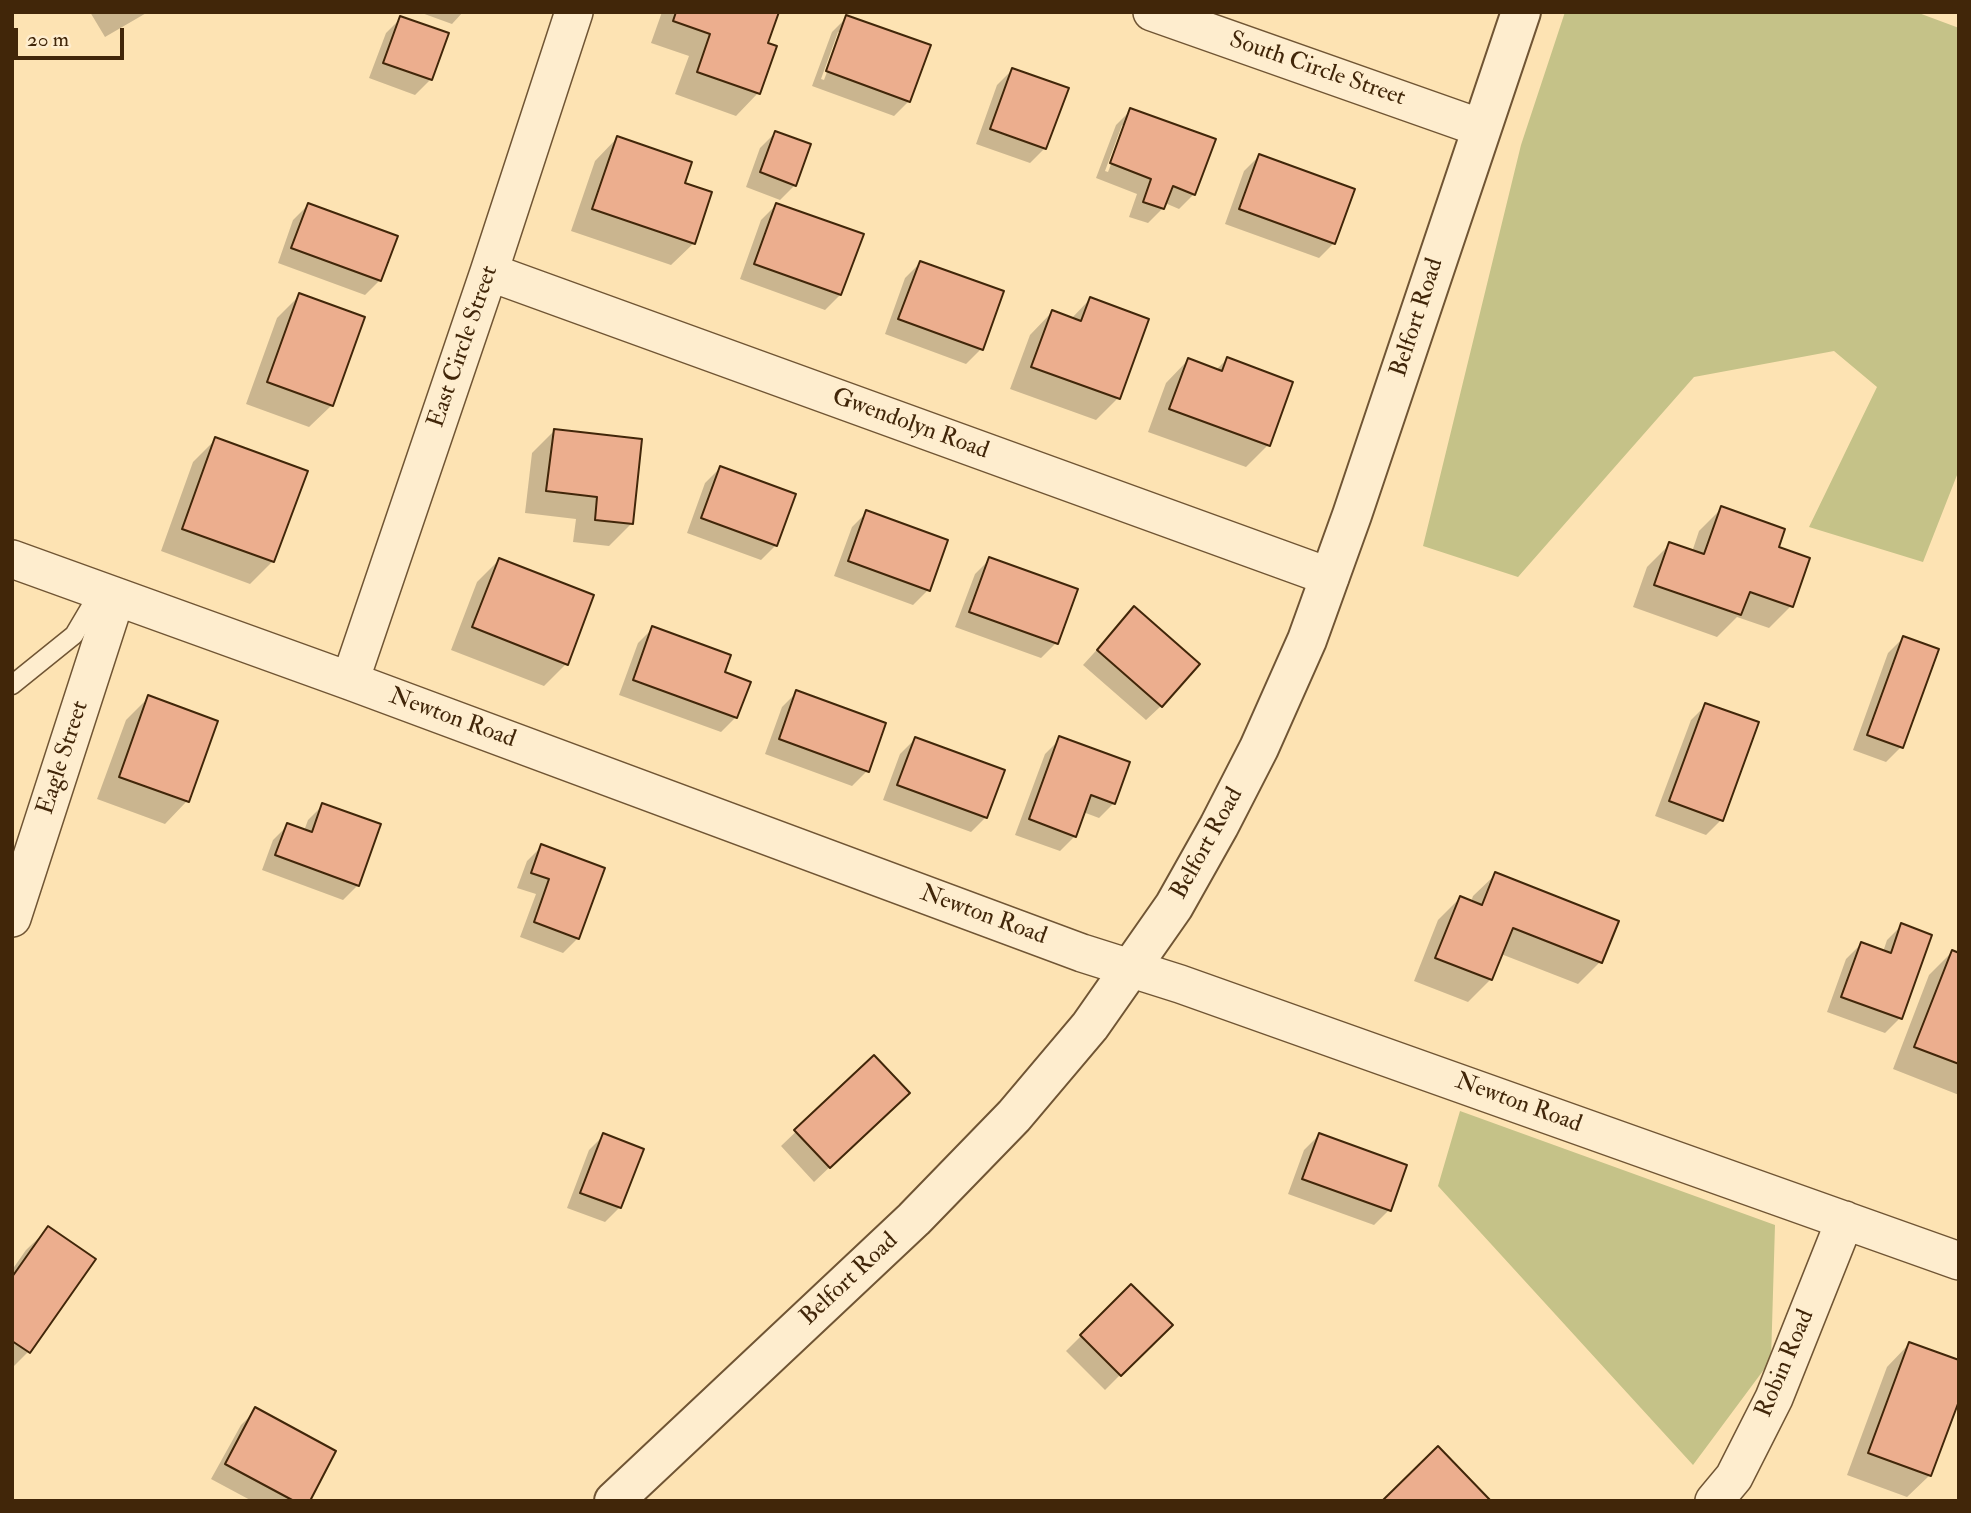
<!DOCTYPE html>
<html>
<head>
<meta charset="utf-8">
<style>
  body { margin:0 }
  #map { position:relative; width:1971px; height:1513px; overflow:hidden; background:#fde3b3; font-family:"IM FELL Double Pica",serif }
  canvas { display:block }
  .frame { position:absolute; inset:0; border:14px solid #412609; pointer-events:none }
  .scale { position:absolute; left:14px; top:28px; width:110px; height:32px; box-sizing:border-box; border:4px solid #412609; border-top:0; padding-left:9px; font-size:21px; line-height:24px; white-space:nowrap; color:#412609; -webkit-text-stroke:5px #feedce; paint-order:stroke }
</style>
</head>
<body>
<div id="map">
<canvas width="1971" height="1513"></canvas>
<div class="frame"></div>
<div class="scale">20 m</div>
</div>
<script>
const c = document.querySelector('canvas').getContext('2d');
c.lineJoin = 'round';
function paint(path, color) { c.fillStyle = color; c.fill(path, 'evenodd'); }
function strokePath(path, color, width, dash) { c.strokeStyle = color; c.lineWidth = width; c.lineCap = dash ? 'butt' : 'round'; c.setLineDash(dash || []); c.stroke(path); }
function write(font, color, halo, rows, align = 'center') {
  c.font = font + ' "IM FELL Double Pica",serif'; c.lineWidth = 7; c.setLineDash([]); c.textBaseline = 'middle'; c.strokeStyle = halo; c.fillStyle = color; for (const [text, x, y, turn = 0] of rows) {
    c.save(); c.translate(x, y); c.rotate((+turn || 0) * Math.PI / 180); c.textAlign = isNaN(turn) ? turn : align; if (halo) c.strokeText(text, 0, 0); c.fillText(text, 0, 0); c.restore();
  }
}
paint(new Path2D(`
  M1565 12H1916L1959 28V470L1923 562 1809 527 1877 387 1834 351 1694 377 1518 577 1423 546 1521 145Z
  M1460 1111 1775 1225 1771 1360 1693 1465 1438 1186Z`), '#c5c288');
paint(new Path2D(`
  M90 12H148L105 37Z
  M419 12H463L452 24Z
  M662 12H777L766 44 758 93 736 116 675 94 689 56 651 43Z
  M847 17 909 101 894 116 812 86 832 32ZM838 32H842L824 80 821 79Z
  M401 18 447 34 430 80 415 95 369 78 386 33Z
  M1012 70 1045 148 1030 163 976 144 997 85Z
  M1131 110 1194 194 1179 209 1165 203 1163 208 1148 223 1129 217 1137 194 1096 178 1116 125ZM1122 125H1126L1108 172 1105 171Z
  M775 133 795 185 780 200 746 187 760 148Z
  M617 138 694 243 671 265 571 231 595 161Z
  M1259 156 1334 243 1319 258 1225 224 1244 171Z
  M308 205 380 280 365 295 278 263 293 220Z
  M776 205 840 295 825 310 740 279 761 220Z
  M920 263 981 349 966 364 885 334 905 278Z
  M300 295 332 405 309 427 246 404 277 318Z
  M1090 299 1118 398 1096 420 1010 389 1030 335 1052 312 1071 319Z
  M1227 359 1268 445 1246 467 1148 432 1166 383 1188 360 1216 370Z
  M554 431 631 524 609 546 573 542 576 519 525 513 532 453Z
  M216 439 273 561 250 584 161 551 193 462Z
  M720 468 776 545 761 560 687 533 705 483Z
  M1722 508 1777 548 1791 606 1769 628 1737 617 1717 637 1633 607 1647 567 1670 544 1692 552 1699 531Z
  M867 512 928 590 913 605 834 576 852 527Z
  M990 559 1056 643 1041 658 955 627 975 574Z
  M499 560 566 664 544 686 451 650 477 582Z
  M1134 609 1161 706 1146 720 1083 665Z
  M653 628 723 673 736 717 721 732 619 695 638 643Z
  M1903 638 1937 650 1901 747 1886 762 1853 750 1888 653Z
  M797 692 867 771 852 786 765 754 782 707Z
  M149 697 187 801 165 824 97 799 126 720Z
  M1706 705 1721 820 1706 835 1655 816 1691 720Z
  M915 739 986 817 971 832 883 800 900 754Z
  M1060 739 1114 803 1099 818 1083 812 1075 836 1060 851 1015 835 1045 754Z
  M323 805 358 885 343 900 262 870 273 840 288 825 304 831 308 820Z
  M542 846 578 938 563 953 520 937 536 894 517 888 527 861Z
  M1496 874 1600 962 1578 984 1501 954 1491 979 1468 1002 1414 981 1438 920 1460 898 1471 902 1473 896Z
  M1902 925 1900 1018 1885 1033 1827 1012 1846 959 1861 944 1883 952 1887 940Z
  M1952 952 1959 955V1095L1893 1069 1929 975Z
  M873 1058 892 1108 814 1182 781 1146Z
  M604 1135 620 1207 605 1222 567 1208 589 1150Z
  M1319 1135 1389 1210 1374 1225 1288 1194 1304 1150Z
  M49 1228 93 1260 28 1352 12 1368V1270L26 1250Z
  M1131 1286 1170 1325 1105 1390 1066 1351Z
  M1909 1344 1930 1475 1907 1497 1847 1475 1887 1367Z
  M256 1410 308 1501H252L211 1479 241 1425Z`), '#0003');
const building = new Path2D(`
  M676 12H779L768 43 777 46 760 94 697 72 710 34 673 21Z
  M846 15 931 45 910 102 826 71Z
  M400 16 449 33 432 80 383 63Z
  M1012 68 1069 88 1046 149 990 129Z
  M1130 108 1216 139 1195 195 1173 186 1164 209 1143 202 1151 179 1110 163Z
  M775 131 811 144 796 186 760 172Z
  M617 136 692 162 685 183 712 192 695 244 592 209Z
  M1259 154 1355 189 1335 244 1239 209Z
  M308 203 398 236 381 281 291 248Z
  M776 203 864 234 841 295 754 264Z
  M920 261 1004 291 983 350 898 319Z
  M299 293 365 317 333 406 267 382Z
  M1090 297 1149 319 1120 399 1031 367 1052 310 1081 321Z
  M1227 357 1293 382 1270 446 1169 409 1188 358 1222 371Z
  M554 429 642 439 633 524 595 520 597 497 546 491Z
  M215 437 308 471 274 562 182 529Z
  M720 466 796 494 777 546 701 518Z
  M1721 506 1785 529 1779 547 1810 558 1793 607 1750 592 1741 615 1654 585 1669 542 1704 554Z
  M866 510 948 540 930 591 848 561Z
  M989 557 1078 589 1058 644 969 612Z
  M499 558 594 595 568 665 472 627Z
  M1134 606 1200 664 1162 707 1097 650Z
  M652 626 731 655 725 672 751 682 737 718 633 680Z
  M1903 636 1939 649 1903 748 1867 735Z
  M796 690 886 723 869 772 779 739Z
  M148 695 218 721 189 802 119 777Z
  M1705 703 1759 722 1723 821 1669 801Z
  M1059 736 1130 762 1115 804 1091 795 1076 837 1029 819Z
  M915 737 1005 770 987 818 897 785Z
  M322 803 381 824 359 886 275 855 287 823 312 832Z
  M541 844 605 868 579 939 534 922 549 879 531 873Z
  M1495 872 1619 921 1602 963 1513 928 1492 980 1435 958 1460 896 1482 905Z
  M1901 923 1932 935 1902 1019 1841 997 1861 942 1891 953Z
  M1952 950 1959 953V1064L1914 1047Z
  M874 1055 910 1093 830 1168 794 1130Z
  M603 1133 644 1149 621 1208 580 1193Z
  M1319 1133 1407 1165 1391 1211 1302 1179Z
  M48 1226 96 1259 30 1353 12 1341V1277Z
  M1131 1284 1173 1325 1121 1376 1080 1335Z
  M1909 1342 1959 1360V1401L1931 1476 1868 1453Z
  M255 1407 336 1451 310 1501H294L225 1464Z
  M1438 1446 1491 1501H1382Z`);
paint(building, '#ecae8e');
strokePath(building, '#412609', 2);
const service = new Path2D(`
  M12 685 74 635 100 591`);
const minor = new Path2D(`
  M1152 12 1481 128
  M489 272 1330 577
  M12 559 350 681 1082 953 1180 984 1959 1261
  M350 681 489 272 574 12
  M12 918 116 597
  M1714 1501 1734 1477 1774 1398 1845 1220`);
const tertiary = new Path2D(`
  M614 1501 914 1219 1014 1116 1090 1026 1174 906 1219 826 1259 748 1307 640 1352 515 1521 12`);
strokePath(service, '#705534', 21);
strokePath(minor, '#705534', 40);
strokePath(tertiary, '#705534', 42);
strokePath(service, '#feedce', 18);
strokePath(minor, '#feedce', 37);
strokePath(tertiary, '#feedce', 38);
write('24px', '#412609', '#feedce', [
  ["South Circle Street",1317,70,19],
  ["Belfort Road",1418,318,-72],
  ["East Circle Street",464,347,-71],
  ["Gwendolyn Road",910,425,20],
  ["Newton Road",452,719,20],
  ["Eagle Street",64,758,-72],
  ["Belfort Road",1208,844,-61],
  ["Newton Road",983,916,20],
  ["Newton Road",1518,1104,20],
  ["Belfort Road",850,1280,-43],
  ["Robin Road",1786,1364,-67]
]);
</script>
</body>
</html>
